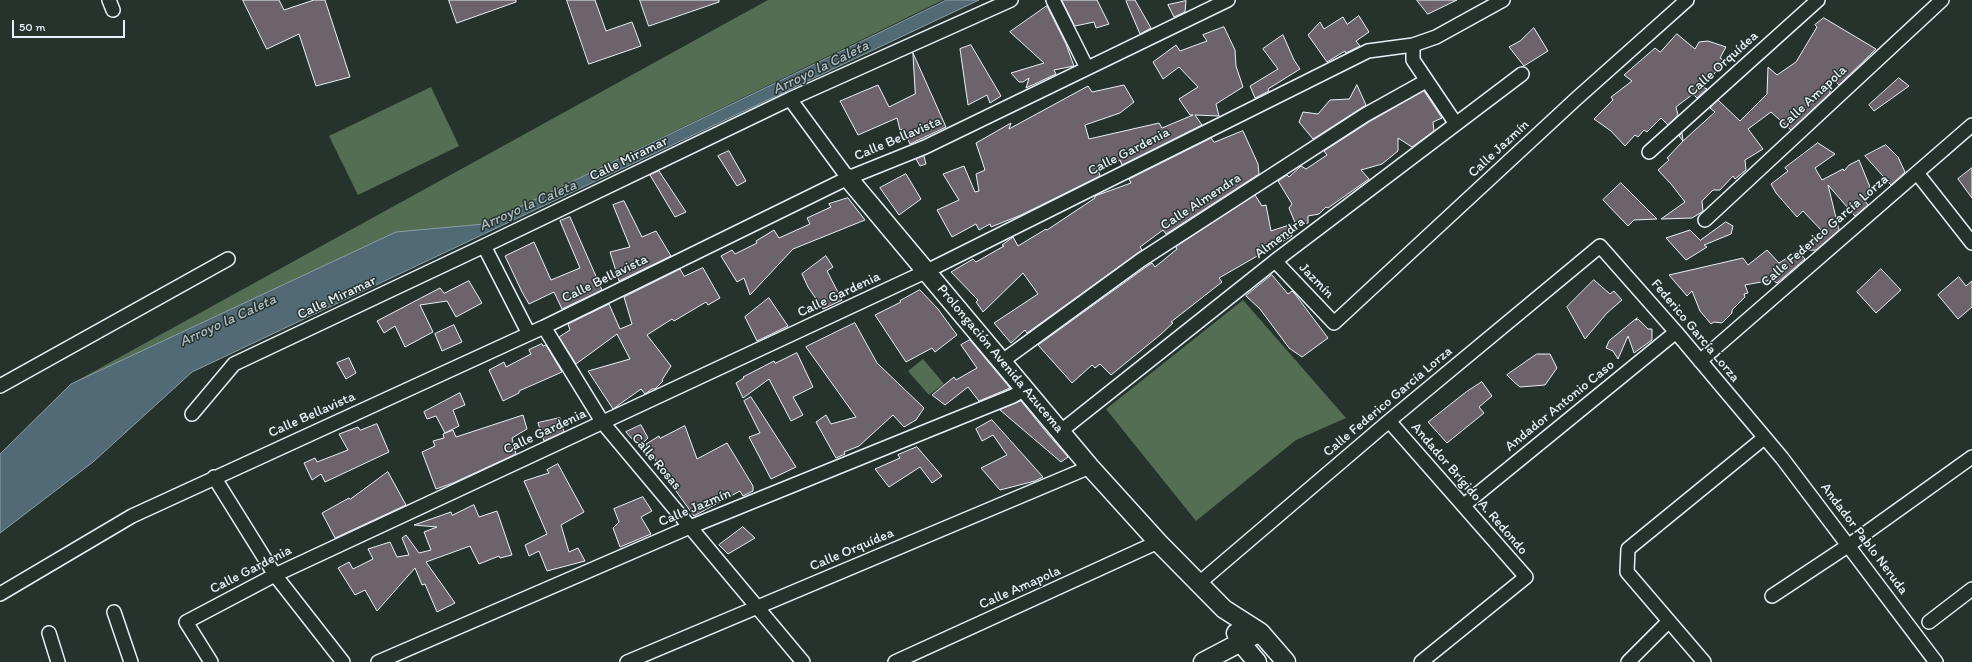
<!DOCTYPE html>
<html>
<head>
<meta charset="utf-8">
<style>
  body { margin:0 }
  #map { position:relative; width:1972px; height:662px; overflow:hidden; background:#26332d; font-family:Itim,sans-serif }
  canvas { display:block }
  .scale { position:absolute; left:12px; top:20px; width:113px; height:18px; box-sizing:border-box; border:2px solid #e8f1f8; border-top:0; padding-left:5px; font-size:12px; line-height:14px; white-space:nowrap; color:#e8f1f8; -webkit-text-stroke:3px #26332d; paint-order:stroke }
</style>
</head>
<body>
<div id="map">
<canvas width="1972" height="662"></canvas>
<div class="scale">50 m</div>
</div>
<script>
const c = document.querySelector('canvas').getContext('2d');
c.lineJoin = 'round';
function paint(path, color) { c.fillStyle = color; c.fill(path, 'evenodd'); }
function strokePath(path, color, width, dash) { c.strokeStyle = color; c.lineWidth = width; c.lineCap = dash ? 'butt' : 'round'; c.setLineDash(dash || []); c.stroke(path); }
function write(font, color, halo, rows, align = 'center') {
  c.font = font + ' Itim,sans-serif'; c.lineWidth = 3; c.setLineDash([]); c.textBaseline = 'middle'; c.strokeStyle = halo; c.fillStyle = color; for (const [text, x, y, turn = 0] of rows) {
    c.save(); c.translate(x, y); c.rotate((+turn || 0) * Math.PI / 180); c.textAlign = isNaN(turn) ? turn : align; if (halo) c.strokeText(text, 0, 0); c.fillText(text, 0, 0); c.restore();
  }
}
paint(new Path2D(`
  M768 0H943L484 224 396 232 71 384Z
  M431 87 459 146 358 195 329 136Z
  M1243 300 1346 418 1296 440 1196 521 1106 409Z
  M923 359 944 384 929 395 908 371Z`), '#546e54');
const water = new Path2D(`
  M947 0H979L192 372 93 462 0 533V454L71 384 396 232 484 224Z`);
paint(water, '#516a75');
strokePath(water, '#8da0a9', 1);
const building = new Path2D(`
  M243 0H279L284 10 314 0H325L350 77 316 86 299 34 267 49Z
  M449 0H516V2L457 23Z
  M567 0H595L606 31 632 22 641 46 589 64Z
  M640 0H719V2L649 26Z
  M1062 0H1097L1109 24 1096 28 1094 22 1075 26Z
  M1127 0H1135L1151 28 1140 34 1126 1Z
  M1417 0H1457L1428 14Z
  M1186 1 1185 12 1174 17 1168 5Z
  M1047 6 1066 44 1074 66 1054 70 1056 74 1026 88 1029 78 1023 82H1019L1011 73 1044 63 1010 32Z
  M1359 16 1369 32 1356 41 1360 46 1346 53 1345 51 1327 62 1308 35 1320 22 1324 29 1343 17 1347 24Z
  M1824 18 1876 49 1839 85 1831 76 1830 93 1791 130 1771 112 1748 129 1763 149 1745 160 1746 170 1735 179 1733 176 1720 190H1713L1702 201 1703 211 1702 212 1692 218 1661 219 1685 202 1671 184 1658 170 1669 160 1667 158 1683 141 1679 136 1682 133 1683 141 1715 112 1710 108 1718 100 1740 121 1767 94 1768 67 1777 75 1796 62 1817 27 1815 25Z
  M1224 27 1235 50 1236 66 1243 87 1216 104 1219 116 1195 115 1202 125 1122 165 1120 160 1098 169 1100 176 1021 215 991 227 990 224 979 230 976 224 952 237 937 210 959 200 943 174 964 166 975 192 979 191 976 174 985 170 976 143 1011 123 1009 129 1088 86 1092 92 1124 85 1134 102 1120 113 1085 125 1089 139 1159 123 1162 128 1193 115H1190L1179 99 1198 87 1179 67 1163 79 1153 62 1176 45 1180 51 1207 41 1203 35Z
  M1534 28 1548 51 1524 66 1509 47 1520 41Z
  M1677 34 1695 49 1699 42 1708 41 1726 47 1720 58 1725 61 1703 87 1707 89 1697 98 1693 94 1676 107 1678 115 1668 125 1661 118 1647 132 1644 130 1638 137 1635 135 1625 146 1611 131 1594 119 1613 100 1611 97 1632 81 1624 75 1655 48 1660 52Z
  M1283 35 1294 60 1300 69 1268 89 1269 91 1255 98 1250 86 1278 69 1263 49Z
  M971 45 1001 96 990 103 987 95 968 105 960 49Z
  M913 53 946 127 910 144 903 129 900 130 897 118 858 135 840 101 878 85 889 107 915 94Z
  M1899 78 1909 86 1874 111 1869 105Z
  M1357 85 1366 105 1313 139 1299 122 1303 112 1318 114 1330 100 1349 99Z
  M1424 91 1442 118 1433 122 1434 131 1412 147 1398 138V151L1382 164 1361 170 1369 179 1328 208 1326 207 1319 214 1308 216V223L1296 225 1289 208 1292 204 1278 181 1287 175 1289 177 1301 166 1306 169 1327 155 1324 151 1369 122Z
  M1243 131 1258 164 1259 174 1166 234 1163 230 1140 247 1142 250 1027 333 1025 330 1011 343 994 323 1038 294 1023 273 983 312 976 302 978 300 951 272 973 259 976 262 1004 246 1002 245 1013 237 1018 246 1046 229 1047 230 1095 198V196L1131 183 1129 179 1211 138 1214 142Z
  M1818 143 1835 154 1815 168 1822 180 1843 169 1844 171 1849 165 1859 160 1872 192 1863 198 1868 205 1855 216 1828 185 1839 230 1816 250 1798 251 1805 259 1777 283 1772 280 1745 285 1748 293 1744 294 1745 297 1732 310V313L1722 323 1714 322 1711 324 1700 311 1692 291 1687 296 1669 275 1743 258 1748 265 1767 250 1779 263 1798 251 1822 231 1803 211 1797 217 1776 193 1771 184 1788 171 1785 168Z
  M1886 145 1898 157 1905 172 1891 185 1865 156Z
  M729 151 746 181 737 186 718 156Z
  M924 156 926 164 920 166 916 159Z
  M1972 168V198L1958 179Z
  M659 171 686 212 675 217 650 175Z
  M906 174 921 199 899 215 880 188Z
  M1621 183 1657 219 1634 220 1628 226 1603 200Z
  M1255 195 1262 206 1266 205 1271 231 1292 224V236L1219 278 1222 282 1171 322 1173 323 1160 335 1111 375 1100 364 1095 368 1092 365 1072 383 1038 345 1146 267 1152 263 1155 267 1177 249 1176 247Z
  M848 198 865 220 793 249 750 295 744 278 737 282 721 256 732 250 735 254 757 243 756 241 774 230 779 238 810 224 807 218 831 207 829 204Z
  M624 201 642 237 656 231 671 256 619 281 610 252 630 247 613 205Z
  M570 217 602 290 562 309 554 292 529 304 522 292 505 256 534 242 551 280 580 268 560 221Z
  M1726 222 1733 226 1731 234 1704 245 1707 247 1686 260 1666 238 1690 230 1700 240Z
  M826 256 833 267 827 271 842 300 823 309 808 287 802 274Z
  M703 268 720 298 708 305 706 302 674 321 672 319 647 335 671 366 662 380 663 381 655 389H652L645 394 641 389 613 409 588 371 630 359 617 334 576 364 559 337 570 330 568 324 609 304 620 329 632 324 624 297 680 269 684 276Z
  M1881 269 1901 290 1876 313 1857 292Z
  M1272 275 1288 294 1292 291 1295 294 1328 338 1302 357 1289 348 1260 309 1246 296Z
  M1959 277 1966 286 1972 281V307L1958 319 1938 295Z
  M1594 280 1610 294 1614 291 1622 300 1607 313 1585 339 1567 307Z
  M469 281 482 303 456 317 447 301 420 305 433 332 405 347 395 326 384 333 377 321 440 288 444 293Z
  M920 290 938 309 957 335 935 352 932 348 906 362 875 315 901 302 900 301Z
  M769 298 788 326 757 341 745 317Z
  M1637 318 1635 320 1638 319 1648 329H1652V340L1634 353 1628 336 1618 359 1613 351 1606 348 1609 341Z
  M855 323 877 363 924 408 916 420 904 427 893 415 859 446 844 452 845 454 836 458 816 422 826 415 831 424 856 417 806 347Z
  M454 325 462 342 442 351 435 334Z
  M970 340 1010 388 979 401 968 387 945 405 932 395 954 377 956 380 977 368 961 345Z
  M542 344 543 346 546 345 562 372 519 391V393L503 401 489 370 504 362 506 367 531 354 529 350Z
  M797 353 813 387 793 397 803 415 791 421 769 379 743 398 736 383 744 378 743 377 774 361 775 363Z
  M1537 354H1550L1557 368 1545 385 1520 387 1514 382 1507 375Z
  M349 358 356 373 346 379 337 363Z
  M1482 382 1492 396 1479 407 1484 413 1447 443 1428 422 1466 392Z
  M460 393 465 405 453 410 459 426 445 433 453 430 456 437 523 415 527 429 512 438 516 454 453 483 436 489 422 452 435 446 433 441 444 438 443 434 445 433 436 416 427 419 424 412Z
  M751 397 796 467 771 479 749 437 760 433 744 401Z
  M1021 401 1047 433 1068 457 1061 462 1000 410Z
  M560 418 564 432 544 441 538 423Z
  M992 420 1001 430 1043 477 1035 481 1000 490 981 468 1007 455 993 435 982 441 976 429Z
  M377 424 389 452 325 482 321 474 312 480 304 463 315 458 317 462 348 450 339 434 358 427 360 430Z
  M641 425 648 438 639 447 626 432Z
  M685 426 697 459 727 443 753 486V491L743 496 740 491 694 516 663 473 646 444 659 436 660 438Z
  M917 447 942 476 932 483 920 467 889 487 875 469 900 458 898 455Z
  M558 464 584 512 561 525 569 552 578 548 585 561 547 571 539 551 529 556 525 545 547 534 524 481 549 473 547 470Z
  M388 472 406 505 335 538 322 513 349 498 350 499Z
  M643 497 652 511 641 517 651 534 620 547 613 528 619 522 614 509Z
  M474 505 479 517 497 511 512 555 500 558 499 556 479 564 470 546 426 562 455 603 437 612 425 584 422 585 415 568 377 611 365 590 355 595 338 568 349 562 353 569 373 559 368 549 390 542 397 557 409 555 402 538 406 535 419 553 431 550 424 532 437 527 414 525 451 512 452 515Z
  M743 527 755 538 728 554 719 545Z`);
paint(building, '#6d646b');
strokePath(building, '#e8f1f8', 1);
const street = new Path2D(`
  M109 0 113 10
  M1053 0 1087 68
  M1413 45V60L1456 124
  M790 99 848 178
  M1649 152 1818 0
  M1917 173 1972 243
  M1705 220 1942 0
  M484 246 529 334
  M1275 261 1334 323 1576 99 1687 0
  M544 327 603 423 803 662
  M1700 361 1972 125
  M1001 362 1141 260 1365 115 1426 81
  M0 386 228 259
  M192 414 234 364 484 246 790 99 1011 0
  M1389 421 1526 577 1421 662
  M1061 431 1275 261 1522 74
  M214 477 275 575 343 662
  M1464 505 1676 332
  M1198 584 1389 421 1600 246 1676 332 1782 458 1936 662
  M0 594 132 516 544 327 848 178 925 147 1228 0
  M1772 596 1849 545 1972 457
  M114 612 131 662
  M1929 622 1972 589
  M49 633 58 662
  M211 662 186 622 275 575 927 271 1368 51 1413 45 1436 37 1503 0
  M378 662 690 527 1013 396 1025 389
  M627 662 1090 467
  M895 662 1158 542
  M1628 662 1669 621
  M1704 662 1627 572 1628 549 1764 438`);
const secondary = new Path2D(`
  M848 178 1090 467 1158 542 1224 609 1260 632 1286 662
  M1236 633 1241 643 1257 662
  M1203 662 1260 632`);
strokePath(street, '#e8f1f8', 16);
strokePath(secondary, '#e8f1f8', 21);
strokePath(street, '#26332d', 13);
strokePath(secondary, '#26332d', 18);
write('14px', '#e8f1f8', '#26332d', [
  ["Calle Orquídea",1723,64,-42],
  ["Calle Amapola",1813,98,-43],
  ["Calle Bellavista",898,139,-23],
  ["Calle Jazmín",1499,149,-43],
  ["Calle Gardenia",1129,152,-27],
  ["Calle Miramar",629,159,-26],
  ["Calle Almendra",1201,202,-33],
  ["Calle Federico García Lorza",1825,231,-41],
  ["Almendra",1280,238,-37],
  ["Calle Bellavista",605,279,-26],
  ["Jazmín",1316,281,46],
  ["Calle Gardenia",839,295,-25],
  ["Calle Miramar",337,298,-25],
  ["Federico García Lorza",1695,331,50],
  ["Prolongación Avenida Azucema",1000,359,50],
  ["Calle Federico García Lorza",1388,402,-40],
  ["Andador Antonio Caso",1560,406,-39],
  ["Calle Bellavista",312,415,-24],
  ["Calle Gardenia",545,432,-25],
  ["Calle Rosas",656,462,50],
  ["Andador Brígido A. Redondo",1469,489,49],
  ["Calle Jazmín",695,508,-23],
  ["Andador Pablo Neruda",1864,539,53],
  ["Calle Orquídea",852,550,-23],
  ["Calle Gardenia",251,570,-27],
  ["Calle Amapola",1020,588,-24]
]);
write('italic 15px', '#acbbc4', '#26332d', [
  ["Arroyo la Caleta",821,68,-26],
  ["Arroyo la Caleta",528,206,-24],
  ["Arroyo la Caleta",228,321,-25]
]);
</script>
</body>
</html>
